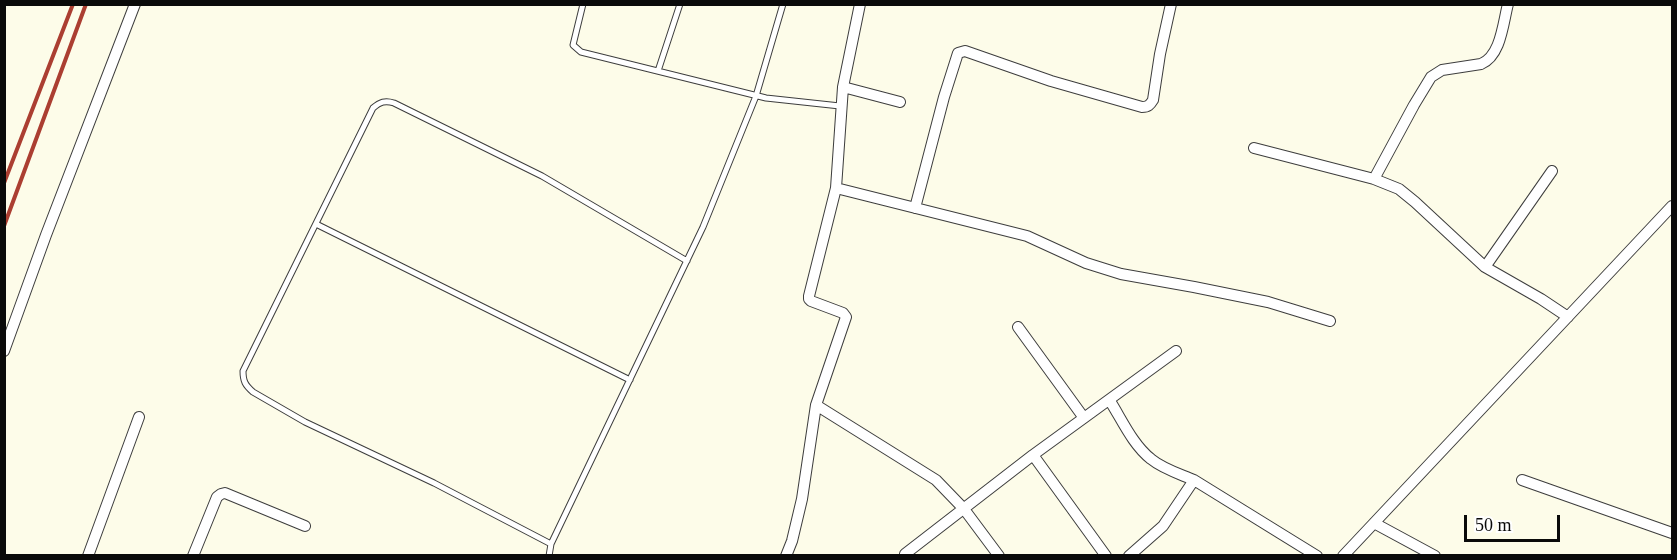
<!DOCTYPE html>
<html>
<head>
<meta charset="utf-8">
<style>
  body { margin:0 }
  #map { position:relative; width:1677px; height:560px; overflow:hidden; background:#fdfce9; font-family:"Times New Roman",serif }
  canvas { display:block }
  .frame { position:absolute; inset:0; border:6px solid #0a0a0a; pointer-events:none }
  .scale { position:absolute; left:1464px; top:515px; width:96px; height:27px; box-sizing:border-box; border:3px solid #0a0a0a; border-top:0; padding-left:8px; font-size:18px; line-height:21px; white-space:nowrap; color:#0a0a0a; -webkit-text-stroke:4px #fff; paint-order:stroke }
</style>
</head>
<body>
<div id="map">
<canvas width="1677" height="560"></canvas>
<div class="frame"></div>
<div class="scale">50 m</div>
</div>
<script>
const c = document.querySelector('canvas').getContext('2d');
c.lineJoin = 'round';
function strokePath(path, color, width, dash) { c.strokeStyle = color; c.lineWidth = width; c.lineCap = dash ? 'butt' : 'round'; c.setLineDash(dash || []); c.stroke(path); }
const service = new Path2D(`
  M583 4 573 45 581 52 766 98 840 106
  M658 71 680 4
  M316 224 630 380
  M551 544 434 483 305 422 253 392C245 385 243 381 243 371L373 108C380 102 385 100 394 103L542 176 687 261
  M549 556 551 544 703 227 756 96 783 4`);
const minor = new Path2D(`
  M843 87 900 102
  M1254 148 1374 179 1399 189 1415 202 1485 267 1541 299 1568 317
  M1374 179 1414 105 1431 77 1442 70 1481 64C1501 56 1503 23 1508 4
  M836 188 1027 236 1086 263 1121 274 1194 287 1268 302 1330 321
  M915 208 944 97 958 53 965 51 1051 81 1142 107C1148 107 1150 105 1153 100L1160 54 1171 4
  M1485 267 1552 171
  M1018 327 1084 418
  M4 351 46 235 135 4
  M1110 401C1122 420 1133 445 1151 459 1163 469 1180 474 1194 480L1317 556
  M816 405 936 480 964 509 999 556
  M1033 455 1106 556
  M1522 480 1672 533
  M1374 523 1435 556
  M905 554 1033 455 1176 351
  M88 556 139 417
  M193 556 217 497 221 494 225 493 305 526
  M786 556 792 541 802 499 816 405 846 317 843 313 811 301 809 299V296L836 188 843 87 860 4
  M1129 556 1163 526 1194 480
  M1343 556 1672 206`);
strokePath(service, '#3d3d3d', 7);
strokePath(minor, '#3d3d3d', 12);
strokePath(service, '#fff', 5);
strokePath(minor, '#fff', 10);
strokePath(new Path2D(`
  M4 183 73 4
  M4 226 86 4`), '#ab3e31', 4);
</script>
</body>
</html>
